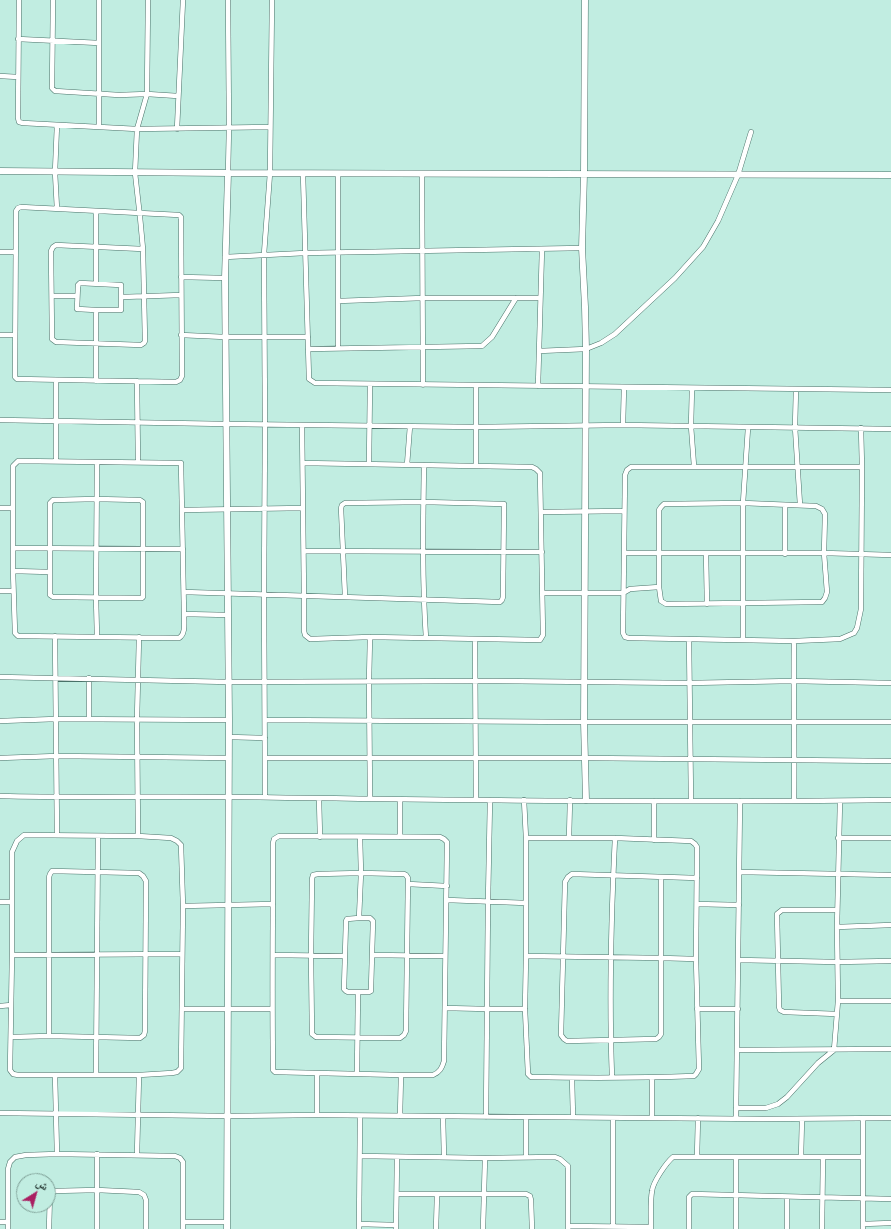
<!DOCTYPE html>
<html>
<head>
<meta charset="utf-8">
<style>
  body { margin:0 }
  #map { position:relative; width:891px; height:1229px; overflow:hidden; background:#c1ede1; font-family:Lora,"Noto Naskh Arabic",serif }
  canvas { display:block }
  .north { position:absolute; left:16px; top:1173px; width:40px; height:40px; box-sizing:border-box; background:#c1ede1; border:1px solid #81a299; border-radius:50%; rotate:37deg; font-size:11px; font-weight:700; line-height:16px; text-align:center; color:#20312d }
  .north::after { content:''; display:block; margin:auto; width:14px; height:18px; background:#aa1f62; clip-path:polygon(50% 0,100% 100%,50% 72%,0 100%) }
</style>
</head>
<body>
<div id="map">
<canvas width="891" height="1229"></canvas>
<div class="north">ش</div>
</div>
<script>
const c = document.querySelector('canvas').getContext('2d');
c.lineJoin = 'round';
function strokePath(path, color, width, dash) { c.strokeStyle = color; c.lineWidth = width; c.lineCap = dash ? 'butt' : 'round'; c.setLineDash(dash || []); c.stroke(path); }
const minor = new Path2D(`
  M19 0 18 118 19 122 23 123 137 129 270 127
  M53 0 52 88 55 91 119 95 147 94 178 96
  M228 0 229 127 228 173
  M18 39 99 43
  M0 76 18 77
  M99 127V0
  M177 129 183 0
  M303 174 309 379 315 383 891 390
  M338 174V348
  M422 174 423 385
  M21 207 179 215 181 217 182 376 180 380 176 382 17 379 15 377 16 211 18 208Z
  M57 209 55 172 57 125
  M143 249 56 245 53 247 51 251 52 339 56 342 141 345 144 343 145 341 143 249 140 217 135 173 137 129 147 94 148 0
  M0 252H15
  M225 257 305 253 582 248
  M181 277 225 278
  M80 283 121 285V310H96L77 309 78 285Z
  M96 283V211
  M52 296H77
  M122 297 181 295
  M338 301 423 298H540
  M96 310V381
  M0 335H15
  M181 335 225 337H308
  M308 349 482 346 492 337 516 298
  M539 351 586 349 601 343 615 334 675 278 703 247 718 221 738 175 751 132
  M56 380V461
  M137 381 138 462
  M538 386 542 249
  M692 388 691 426 694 466
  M796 389 795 427 800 505
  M0 420 226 424 476 427 623 425 891 429
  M302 425 304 596V631L305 635 310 639 370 637 540 640 543 635 540 473 536 469 532 467 303 463
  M623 425 624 387
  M861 428 862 467 861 609 857 628 854 633 840 639 794 641 629 638 625 637 623 633 625 475 627 470 631 467H862
  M18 461 181 463 184 614C184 622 186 634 179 638L18 636 15 633 13 571V466Z
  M97 462 96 598 97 636
  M369 464 370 384
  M407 465 410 426
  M424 465C423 523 422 580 426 638
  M476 466V385
  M96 499 140 500 143 502V597L142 598 53 597 50 595V503L53 500Z
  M743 503 816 506 822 509 825 514 824 553 827 592 825 598 822 602 666 604 661 601 659 587V510L661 507 664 504Z
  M0 508H12
  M183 510 303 508
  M541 512 624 511
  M13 548 183 549
  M304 551 542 552
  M624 553H824L891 555
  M706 553 707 604
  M785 554V505
  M13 571 50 572
  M0 591H13
  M184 592 500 602 502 600 503 597 504 504 424 502 345 503 342 505 341 508 345 596
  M543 593H623L630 589 659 587
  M184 614 228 615
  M55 636 57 835
  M370 637 369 681 370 799
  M475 639 476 800
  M689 639 691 801
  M743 640V503L748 428
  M794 641C793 694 795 747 794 801
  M0 677 229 682 496 681 689 683 793 681 891 683
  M89 719V678
  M265 720 584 722H891
  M0 721 56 719 229 720
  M229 737 265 738
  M0 758 57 756 229 758
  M265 758H585L891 761
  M0 796C78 798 155 796 233 797 452 800 672 803 891 800
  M265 797 264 594 265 425 264 254 270 173 272 0
  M319 799 320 837
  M524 800 526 838V956L525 1009 528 1074 531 1077C585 1078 640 1078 694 1076L696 1074 699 1069 696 959 697 847 695 844 691 841 615 838H526
  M24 835 138 836 171 838 177 841 181 845 183 906 181 1068 177 1072 172 1073 139 1075H18L13 1074 10 1070 12 955V852L17 841Z
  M138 836 137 719 139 637
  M279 836 440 837 444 839 447 842 444 1061C442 1068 440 1072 433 1075H401L275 1072 273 1070C272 994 273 918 273 843L274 839Z
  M400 837V800
  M569 838 570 800
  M838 838H891
  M654 840V801
  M740 872 891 875
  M361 873 404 874 406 875 408 878 406 1031 404 1035 400 1038 316 1037 312 1034 311 956 312 879 313 875 318 874Z
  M661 877V958L696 959
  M408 884 447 886
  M447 900 526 903
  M0 902H11
  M697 904 739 905
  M183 906 273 904
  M359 918H370L373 921 371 989V991L369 992H348L346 991 344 989 346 921 347 919Z
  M359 918 361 873 360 837
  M837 927 891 925
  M12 955 182 954
  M273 955 345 956
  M373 955 445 956
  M526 956 661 958V1034L659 1037 656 1039 567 1041 564 1039 561 1035 565 882 568 877 572 874 697 878
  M738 960 837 962 891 961
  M838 1001H891
  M0 1006 11 1005
  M445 1008 487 1009H525
  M182 1009H272
  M697 1009H738
  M837 1014 784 1012 780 1010 779 1007 777 914 782 910H837
  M11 1037 49 1036 140 1038 144 1035 145 1031 146 881 143 876 139 873 52 871 50 874 49 877V1036
  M737 1050 891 1049
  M357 1074 358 992
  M55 1075 57 1154
  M96 1075 98 836
  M612 1077C609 998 611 918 615 838
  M572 1078 573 1117
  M736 1108H766L778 1104 787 1097 818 1063 834 1050 838 1001 837 927 840 801
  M0 1113 228 1116 317 1115 762 1119 891 1118
  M317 1115V1073
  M400 1116 401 1075
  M443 1116 444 1157
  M486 1117 488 901 490 800
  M526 1117V1157
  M652 1118V1078
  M736 1118 740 801
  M137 1155 139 1075
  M360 1156 485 1158 555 1157 560 1159 568 1166V1229
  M697 1157 698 1118
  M801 1157 802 1119
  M397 1194H526L530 1196 531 1200 532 1229
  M787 1197V1229
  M0 1222H8
  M183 1222H227
  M359 1224 396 1225
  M863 1224 891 1223
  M568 1226 651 1227
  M8 1229V1169L10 1162 15 1157 26 1155 57 1154 175 1156 180 1158 183 1162V1229
  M49 1229 50 1194 54 1191 97 1190 139 1192 144 1195 146 1200V1229
  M97 1229V1154
  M359 1229 360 1116
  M396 1229 397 1157
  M436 1229 437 1195
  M483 1229 485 1158
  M613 1229V1118
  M651 1229C651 1217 650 1203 652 1191 653 1182 666 1163 673 1157H863
  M689 1229V1197L692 1194 891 1199
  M736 1229V1157
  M822 1229 823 1157
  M863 1229V1119`);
const tertiary = new Path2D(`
  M585 0 584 174 582 248 585 307 586 349 584 722 586 800
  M0 171 228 173 891 175
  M227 1229 229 720 225 278 228 173`);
strokePath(minor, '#497168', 5.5);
strokePath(tertiary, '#497168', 7);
strokePath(minor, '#fff', 4.5);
strokePath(tertiary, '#fff', 6);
</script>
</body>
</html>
